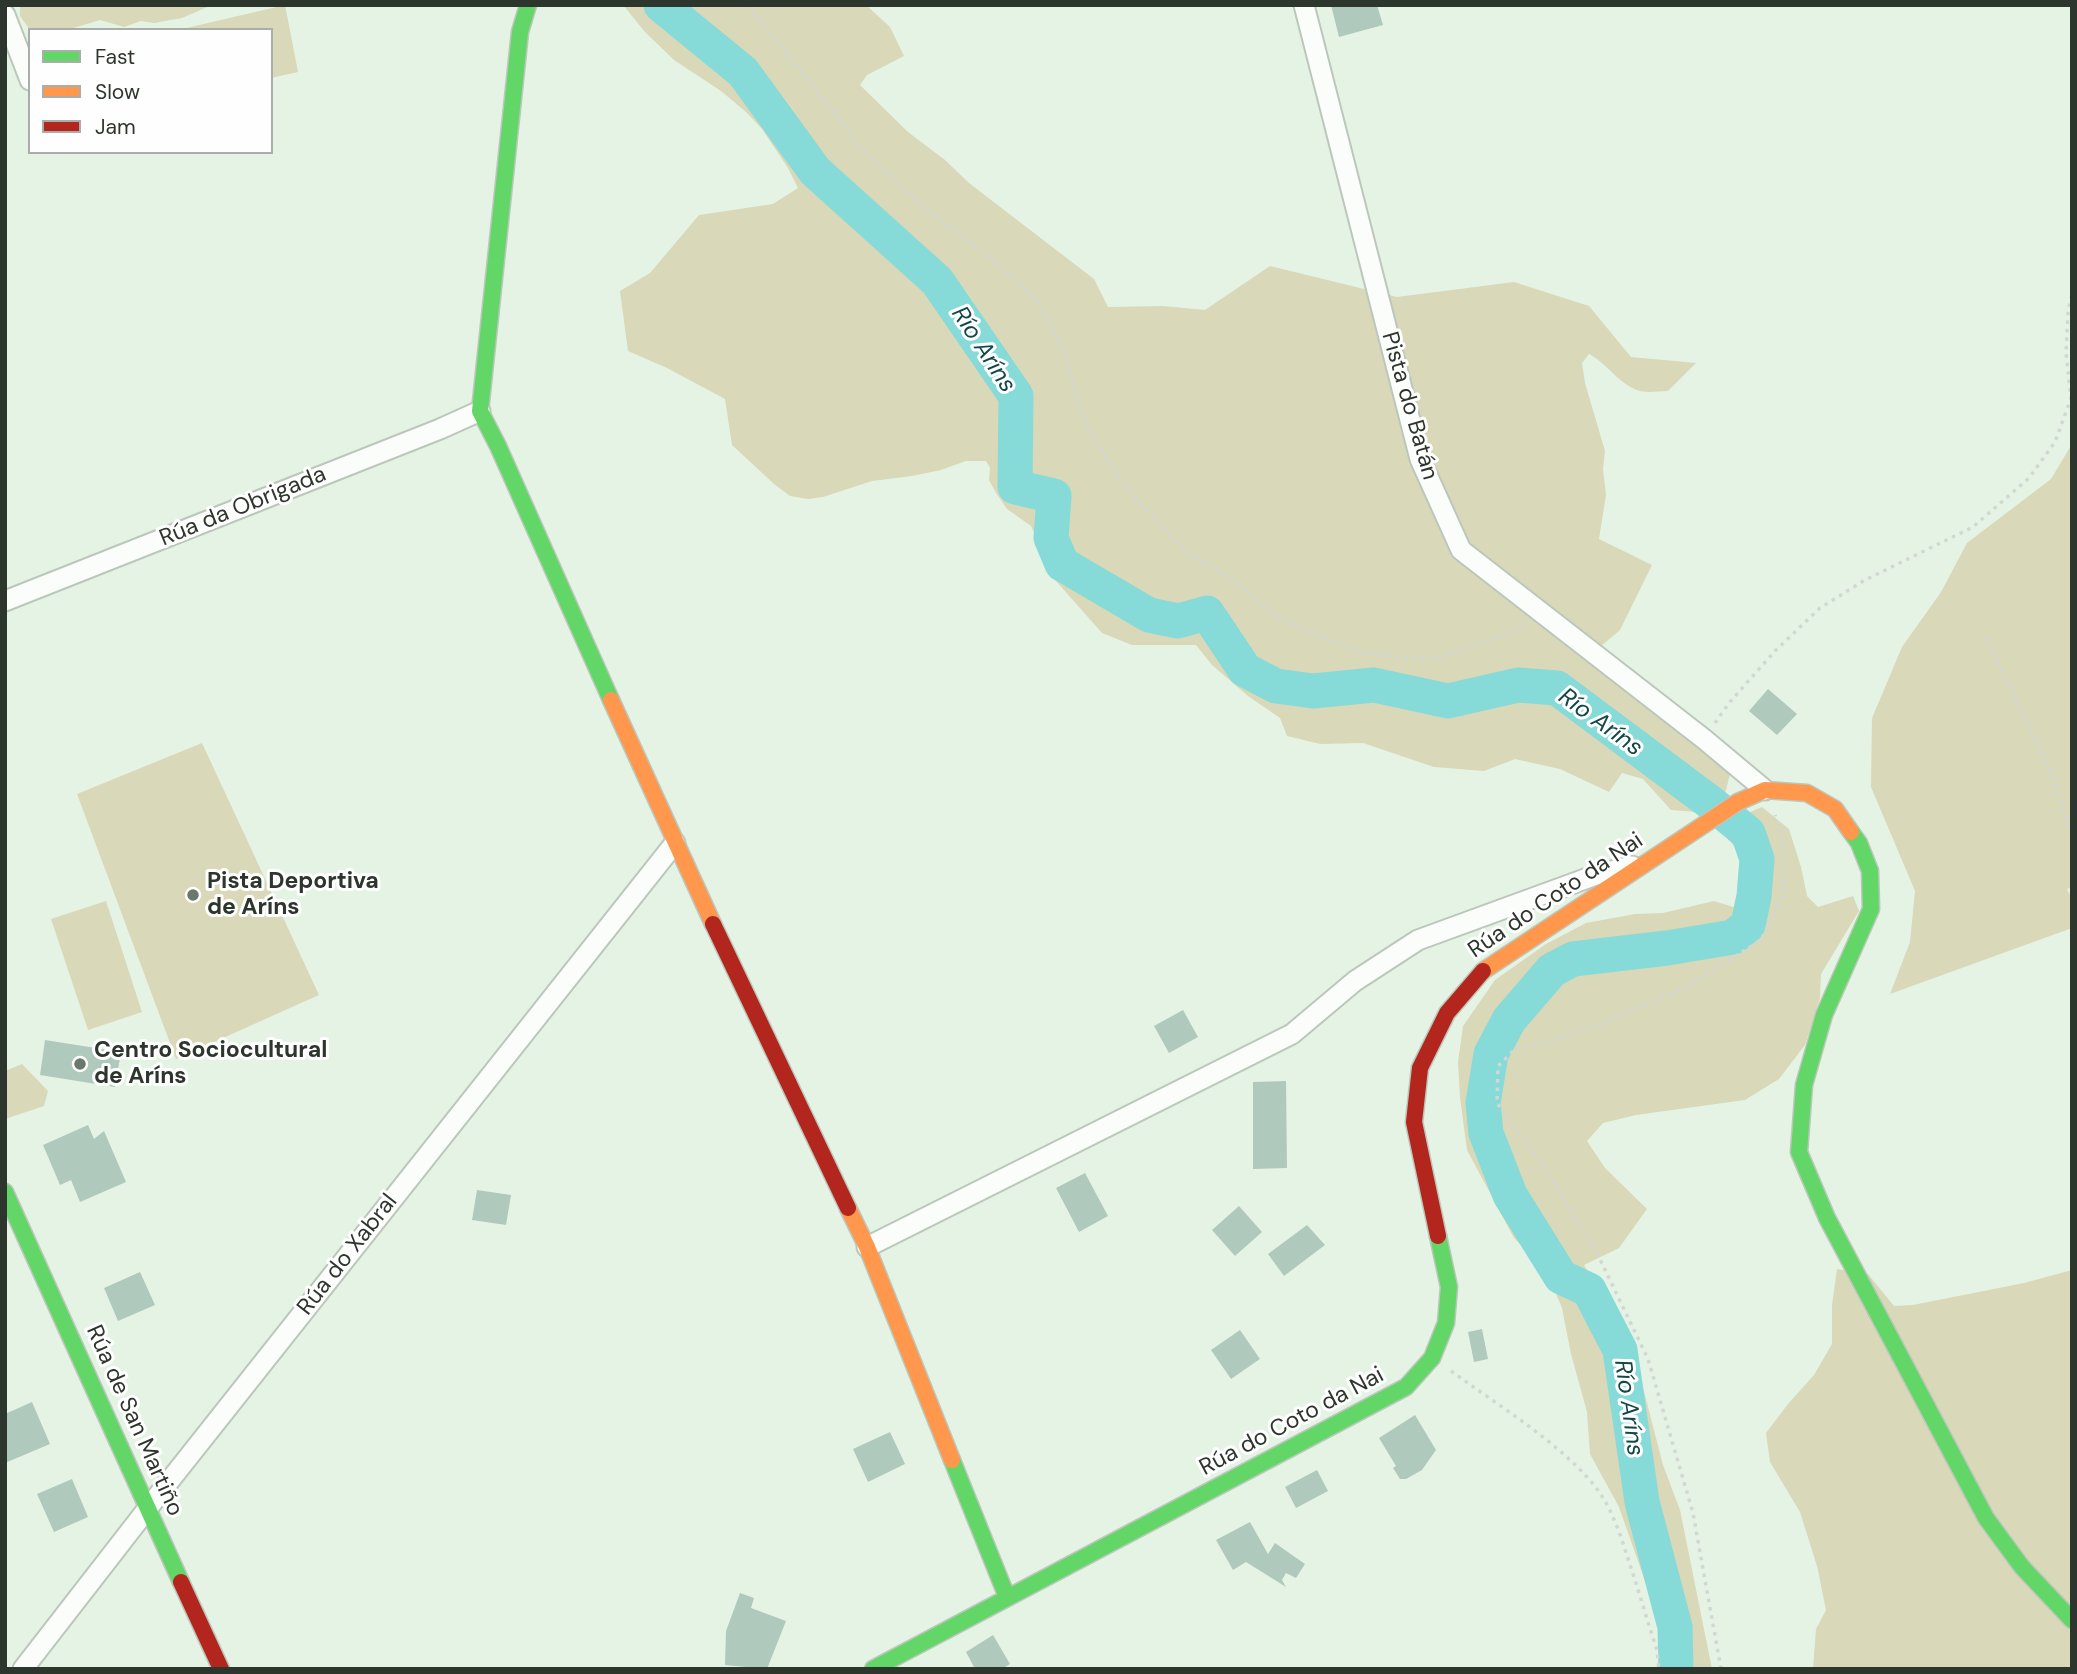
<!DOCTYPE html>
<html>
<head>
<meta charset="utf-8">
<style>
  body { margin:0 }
  #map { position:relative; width:2077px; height:1674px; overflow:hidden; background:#e5f3e5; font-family:"DM Sans",sans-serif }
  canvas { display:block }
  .frame { position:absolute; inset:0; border:7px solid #2d362d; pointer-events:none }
  .legend { position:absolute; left:28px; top:28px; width:245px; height:126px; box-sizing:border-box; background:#fefefe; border:2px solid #aaaeaa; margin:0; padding:9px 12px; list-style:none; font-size:21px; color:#2d362d }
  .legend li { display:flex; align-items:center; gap:14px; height:35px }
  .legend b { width:35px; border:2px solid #aaaeaa }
</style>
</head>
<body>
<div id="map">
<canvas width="2077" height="1674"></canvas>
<div class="frame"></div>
<ul class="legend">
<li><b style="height:9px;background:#63d668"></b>Fast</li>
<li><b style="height:9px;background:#ff974d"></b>Slow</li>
<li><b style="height:9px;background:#b3261e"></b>Jam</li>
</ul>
</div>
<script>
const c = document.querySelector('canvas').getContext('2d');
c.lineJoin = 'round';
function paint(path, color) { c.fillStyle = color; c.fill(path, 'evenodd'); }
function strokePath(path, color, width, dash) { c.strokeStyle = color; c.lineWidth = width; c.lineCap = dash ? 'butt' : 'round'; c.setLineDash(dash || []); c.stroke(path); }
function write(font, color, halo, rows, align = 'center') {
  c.font = font + ' "DM Sans",sans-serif'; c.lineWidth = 6; c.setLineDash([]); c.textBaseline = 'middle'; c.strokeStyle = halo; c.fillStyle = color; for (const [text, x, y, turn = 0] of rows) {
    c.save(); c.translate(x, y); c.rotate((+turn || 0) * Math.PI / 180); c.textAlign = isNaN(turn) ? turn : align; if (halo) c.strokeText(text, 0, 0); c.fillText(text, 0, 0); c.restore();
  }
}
paint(new Path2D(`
  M20 5H212L182 18 154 23 141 21 124 27 100 20 67 30H30L20 16Z
  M285 5 298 72 271 78V30H178Z
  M623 5H866L890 27 904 56 867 75 860 85 908 132 945 160 969 183 1094 279 1108 307 1163 306 1205 310 1270 266 1397 297 1514 282 1589 306 1631 357 1696 363 1668 391C1659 391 1648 393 1640 391 1619 385 1608 364 1589 354L1582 363 1585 383 1605 451 1603 469 1606 495 1599 539 1652 565 1620 630 1600 647 1730 774 1725 794 1697 812 1671 810 1643 779 1622 773 1609 792 1560 769 1515 759 1484 771 1434 767 1363 743 1320 744 1287 736 1280 718 1248 696 1212 665 1196 645H1132L1102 633 1056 581 1031 526 1007 509 996 493 989 480 990 468 986 461H966L941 470 912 476 872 481 823 497 808 499 790 496 774 484 732 445 725 399 667 368 628 351 620 291 650 273 699 215 773 204 798 188 788 168 762 129 746 112 721 91 674 60 645 32Z
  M2072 444V887L2067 889 2072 899V928L1890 994 1910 942 1915 891 1871 787 1872 718 1902 647 1941 592 1967 543 2051 479Z
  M202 743 319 995 176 1059 77 794Z
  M1762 807 1789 829 1801 867 1807 896 1818 907 1853 896 1859 911 1821 974 1820 998 1805 1045 1779 1079 1745 1100 1636 1115 1603 1123 1587 1141 1605 1168 1647 1209 1619 1248 1584 1265 1632 1345 1663 1465 1680 1510 1712 1669H1656L1665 1638 1619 1507 1590 1454 1587 1412 1571 1354 1562 1308 1547 1272 1514 1238 1467 1150 1460 1097 1458 1062 1463 1026 1495 980 1546 944 1586 923 1635 914 1663 913 1714 901 1733 907 1743 903 1741 870 1738 850 1722 833 1743 815Z
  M106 901 142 1012 88 1030 51 919Z
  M22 1064 48 1091 44 1106 5 1119V1071Z
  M1837 1269 1868 1274 1894 1306 1913 1305 2024 1283 2072 1270V1669H1813L1816 1629 1826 1610 1817 1566 1800 1512 1770 1462 1766 1433 1788 1404 1814 1375 1832 1344V1305Z`), '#d9d8b8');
strokePath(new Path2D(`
  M661 5 743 72 815 171 937 281 1016 396 1015 487 1054 496 1051 538 1062 564 1149 615 1178 621 1207 613 1245 670 1276 686 1313 691 1374 685 1448 701 1518 685 1557 688 1711 803 1748 833 1757 859 1754 896 1748 925 1733 937 1667 948 1573 959 1552 970 1509 1020 1491 1054 1483 1103 1486 1133 1510 1195 1561 1277 1589 1290 1620 1350 1642 1502 1675 1627 1676 1669`), '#86dad8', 35);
paint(new Path2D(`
  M1331 5H1377L1383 25 1339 37Z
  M1768 689 1797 714 1777 735 1749 711Z
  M1183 1010 1198 1037 1169 1053 1154 1026Z
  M45 1040 121 1052 115 1087 40 1075Z
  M1286 1081 1287 1168 1253 1169V1082Z
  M88 1125 94 1139 104 1131 126 1182 80 1202 71 1180 60 1185 43 1145Z
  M1085 1173 1108 1216 1079 1232 1056 1188Z
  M477 1190 511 1195 506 1225 472 1220Z
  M1239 1206 1262 1232 1235 1256 1212 1230Z
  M1307 1225 1325 1245 1284 1276 1268 1254Z
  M140 1272 155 1305 118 1321 104 1288Z
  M1482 1329 1488 1359 1474 1362 1468 1332Z
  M1240 1330 1260 1359 1231 1379 1211 1350Z
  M32 1402 50 1444 5 1463V1414Z
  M1415 1415 1436 1450 1422 1470 1406 1479H1400L1393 1468 1396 1466 1379 1438Z
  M890 1432 905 1464 868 1482 853 1449Z
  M1317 1470 1328 1491 1296 1508 1285 1487Z
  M72 1479 88 1517 54 1532 37 1494Z
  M1250 1522 1268 1554 1275 1543 1305 1564 1296 1578 1286 1573 1282 1580 1286 1587 1246 1562 1233 1570 1216 1540Z
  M740 1593 754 1598 751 1608 786 1621 767 1669 725 1665 726 1631Z
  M993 1635 1010 1664 1002 1669H975L966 1652Z`), '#b0c9bd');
const street = new Path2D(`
  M1304 5 1420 459 1461 550 1704 739 1765 790
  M5 15 30 80
  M5 601 440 429 480 411
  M867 1247 1292 1034 1355 981 1418 940 1596 875 1632 866
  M23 1669 148 1508 675 843`);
const fast = new Path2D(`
  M528 5 520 32 480 411 498 446 611 700
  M1851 832 1859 843 1870 871 1871 909 1824 1015 1804 1085 1799 1152 1827 1218 1986 1518 2022 1567 2072 1620
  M5 1192 181 1582
  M952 1460 1007 1597
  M873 1669 1406 1387 1432 1358 1446 1323 1449 1287 1438 1236`);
const slow = new Path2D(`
  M611 700 713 924
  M1483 971 1738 802 1765 790 1807 793 1835 809 1851 832
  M848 1208 867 1247 952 1460`);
const jam = new Path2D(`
  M713 924 848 1208
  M1438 1236 1414 1122 1420 1068 1447 1013 1483 971
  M181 1582 221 1669`);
strokePath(street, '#bcc7bc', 23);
strokePath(fast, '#bcc7bc', 19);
strokePath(slow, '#bcc7bc', 19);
strokePath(jam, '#bcc7bc', 19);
strokePath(new Path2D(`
  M747 5 831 108 859 147 914 198 1003 268 1039 304 1063 348 1085 423 1122 483 1188 554 1234 580 1267 610 1303 629 1364 654 1432 660 1528 627
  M1986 638 2049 767 2072 835
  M1715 723 1729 703 1775 651 1820 608 1865 580 1973 527 2029 478 2055 442 2071 398 2066 353 2068 312 2072 294
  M1451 1371C1496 1404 1580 1455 1606 1503 1617 1523 1624 1546 1631 1568 1640 1595 1648 1623 1657 1650L1659 1669
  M1721 1669 1693 1513 1648 1359 1596 1251 1539 1159 1497 1103 1498 1066 1515 1049 1555 1040 1602 1024 1687 987 1761 940 1784 894 1783 836 1775 815`), '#d3d7d3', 3.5, [3.5, 5]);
strokePath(street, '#fbfdfb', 19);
strokePath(fast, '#63d668', 16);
strokePath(slow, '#ff974d', 16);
strokePath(jam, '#b3261e', 16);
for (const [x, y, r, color] of [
  [193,895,7,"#6d786d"],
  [80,1064,7,"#6d786d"]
]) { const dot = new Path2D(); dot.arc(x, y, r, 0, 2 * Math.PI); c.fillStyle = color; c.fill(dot); strokePath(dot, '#fefefe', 2.5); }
write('23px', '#2d362d', '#fefefe', [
  ["Pista do Batán",1409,406,74],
  ["Rúa da Obrigada",243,507,-22],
  ["Rúa do Coto da Nai",1556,896,-34],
  ["Rúa do Xabral",348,1255,-52],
  ["Rúa de San Martiño",134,1421,66],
  ["Rúa do Coto da Nai",1292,1422,-28]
]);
write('bold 23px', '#2d362d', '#fefefe', [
  ["Pista Deportiva",207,882],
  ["de Aríns",207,908],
  ["Centro Sociocultural",94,1051],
  ["de Aríns",94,1077]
], 'left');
write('italic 24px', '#134748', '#fefefe', [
  ["Río Aríns",983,350,57],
  ["Río Aríns",1600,723,36],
  ["Río Aríns",1628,1408,82]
]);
</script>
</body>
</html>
